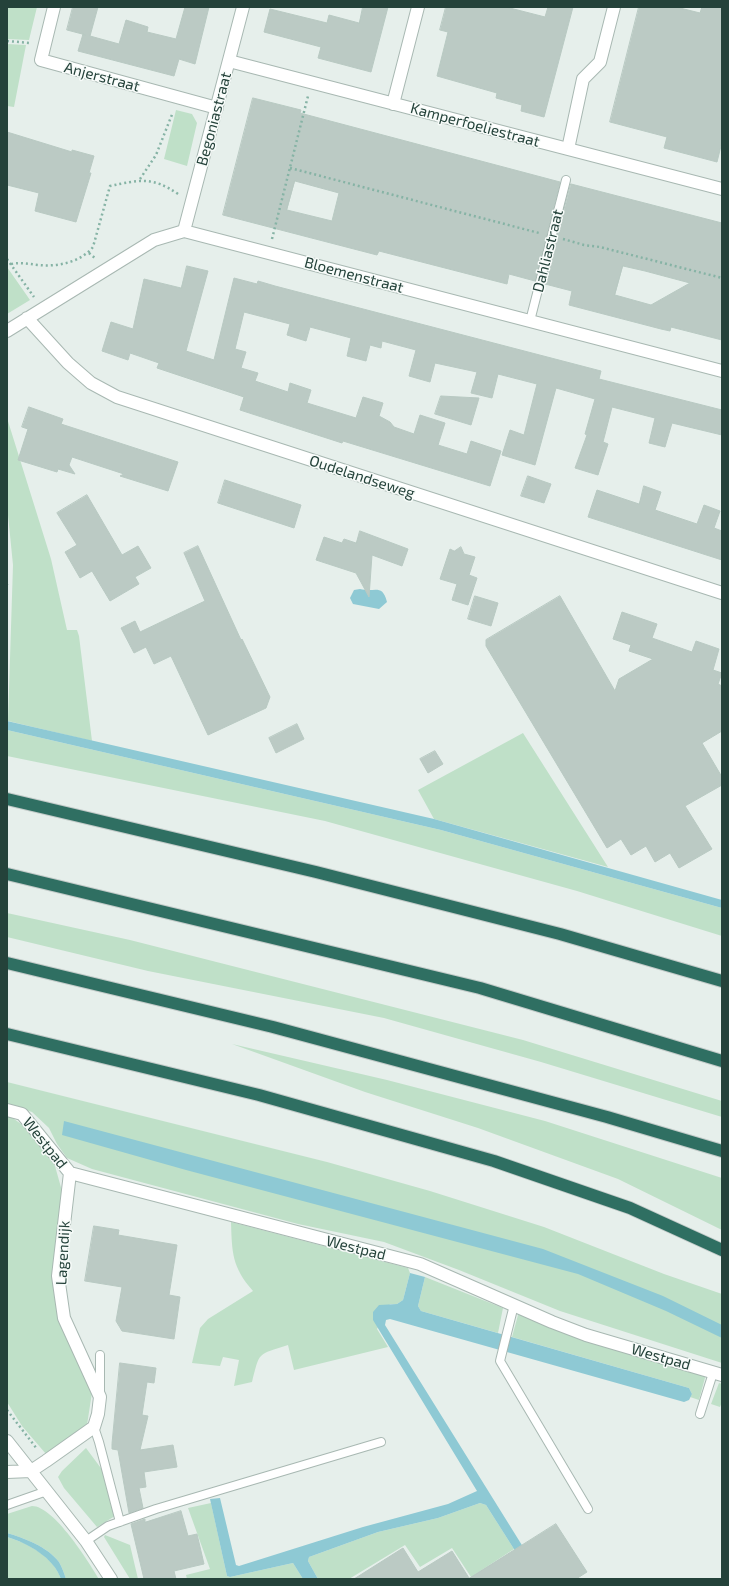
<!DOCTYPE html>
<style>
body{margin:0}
#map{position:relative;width:729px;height:1586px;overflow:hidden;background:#e6efeb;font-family:"Exo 2",sans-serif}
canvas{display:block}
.frame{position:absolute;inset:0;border:8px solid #24423a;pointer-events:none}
</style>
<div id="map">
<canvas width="729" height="1586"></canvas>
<div class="frame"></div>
</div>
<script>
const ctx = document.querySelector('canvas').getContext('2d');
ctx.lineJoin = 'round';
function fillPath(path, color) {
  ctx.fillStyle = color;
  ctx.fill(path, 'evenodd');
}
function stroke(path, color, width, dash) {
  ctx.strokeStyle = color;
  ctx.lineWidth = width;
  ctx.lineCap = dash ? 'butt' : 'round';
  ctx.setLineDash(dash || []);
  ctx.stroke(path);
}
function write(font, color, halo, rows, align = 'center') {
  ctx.font = font + ' "Exo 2",sans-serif';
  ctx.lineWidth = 3;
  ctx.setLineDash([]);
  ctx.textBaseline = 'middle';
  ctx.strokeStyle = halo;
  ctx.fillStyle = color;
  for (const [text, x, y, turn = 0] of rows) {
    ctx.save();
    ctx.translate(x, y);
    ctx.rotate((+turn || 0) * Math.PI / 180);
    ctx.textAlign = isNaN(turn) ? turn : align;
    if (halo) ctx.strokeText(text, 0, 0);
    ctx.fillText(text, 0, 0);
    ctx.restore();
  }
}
fillPath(new Path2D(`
 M 7,7 L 37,7 L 29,40 L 7,39 Z
 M 7,44 L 26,45 L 14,107 L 7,106 Z
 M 176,110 L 192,114 L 197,123 L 187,166 L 164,159 Z
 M 7,267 L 30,300 L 7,314 Z
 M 7,418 L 51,559 L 67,630 L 77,630 L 79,636 L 92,741 L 8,721 L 13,565 L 7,505 Z
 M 7,730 L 441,830 L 722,908 L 722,936 L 577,891 L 325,821 L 7,756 Z
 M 523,733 L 608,867 L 434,819 L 418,790 Z
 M 7,913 L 130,940 L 523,1040 L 722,1101 L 722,1117 L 541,1062 L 384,1018 L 148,971 L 7,937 Z
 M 232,1044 L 387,1080 L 545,1121 L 722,1178 L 722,1230 L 618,1179 L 478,1128 L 365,1092 Z
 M 7,1082 L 327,1162 L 430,1191 L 544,1227 L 664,1274 L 722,1294 L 722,1363 L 560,1311 L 459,1270 L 384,1242 L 298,1224 L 92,1169 L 67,1158 L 57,1144 L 49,1128 L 32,1112 L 7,1104 Z
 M 7,1114 L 31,1131 L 45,1149 L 55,1166 L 62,1191 L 55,1281 L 93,1386 L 87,1425 L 46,1454 L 22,1426 L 7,1402 Z
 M 231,1222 L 408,1268 L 410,1273 L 403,1300 L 397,1304 L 390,1304 L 377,1329 L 388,1347 L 294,1370 L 288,1345 C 257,1355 260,1351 252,1382 L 234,1386 L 239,1360 L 223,1357 L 220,1366 L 192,1363 L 200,1328 L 208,1319 L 253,1291 C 232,1267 232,1253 231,1222 Z
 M 425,1277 L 503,1308 L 498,1333 L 421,1311 L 418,1306 Z
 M 518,1315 L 522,1315 L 706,1374 L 699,1400 L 690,1397 L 692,1394 L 689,1388 L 512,1337 Z
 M 719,1383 L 722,1384 L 722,1402 L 720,1407 L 711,1404 Z
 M 86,1448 L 106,1475 L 115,1516 L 97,1527 L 64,1488 L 58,1477 L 62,1471 Z
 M 211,1503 L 227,1576 L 230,1577 L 293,1563 L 303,1579 L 187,1579 L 186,1575 L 210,1569 L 188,1508 Z
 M 480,1503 L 486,1505 L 514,1549 L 471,1577 L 452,1548 L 420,1567 L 405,1545 L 349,1579 L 318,1579 L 308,1561 L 309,1557 L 378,1532 L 438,1518 Z
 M 32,1506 C 54,1506 88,1561 99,1579 L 66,1579 C 64,1573 62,1567 59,1562 C 48,1547 24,1538 7,1533 L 7,1514 Z
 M 105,1535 L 130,1545 L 138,1579 L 130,1579 L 104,1537 Z
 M 7,1537 C 28,1543 54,1557 61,1579 L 7,1579 Z`), '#bfe0c8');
fillPath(new Path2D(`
 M 360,589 C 375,593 382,583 387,602 L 379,609 L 353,604 L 350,598 L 354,590 Z
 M 7,721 L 434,819 L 722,900 L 722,908 L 441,830 L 7,730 Z
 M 64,1121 L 543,1249 L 663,1296 L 722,1325 L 722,1338 L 666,1311 L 578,1274 L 186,1170 L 62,1135 Z
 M 410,1273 L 425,1277 L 418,1306 L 421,1311 L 689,1388 L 692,1394 L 689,1400 L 684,1402 L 390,1319 L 386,1320 L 385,1325 L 543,1579 L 533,1579 L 486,1505 L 480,1503 L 438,1518 L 378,1532 L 309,1557 L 308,1561 L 318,1579 L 303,1579 L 293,1563 L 230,1577 L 227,1576 L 210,1499 L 220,1498 L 236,1565 L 239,1566 L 363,1527 L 448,1504 L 477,1491 L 373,1320 L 373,1312 L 379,1305 L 397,1304 L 403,1300 Z
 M 7,1533 C 24,1538 48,1547 59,1562 C 62,1567 64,1573 66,1579 L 61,1579 C 54,1558 28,1543 7,1537 Z`), '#8ec9d4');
const building = new Path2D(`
 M 73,7 L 98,7 L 90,36 L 119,44 L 126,20 L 148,27 L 147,32 L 176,39 L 185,7 L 209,7 L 195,64 L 179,59 L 174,76 L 78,51 L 83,34 L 86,35 L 67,30 Z
 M 363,7 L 388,7 L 371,72 L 318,58 L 321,47 L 264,32 L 270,9 L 327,23 L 329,15 L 359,23 Z
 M 446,7 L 506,7 L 545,17 L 548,7 L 573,7 L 544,117 L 521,111 L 522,105 L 496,98 L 497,93 L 437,76 L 448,32 L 440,30 Z
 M 639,7 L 676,7 L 700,13 L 702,7 L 722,7 L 722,142 L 717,162 L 664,148 L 667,137 L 610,122 Z
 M 253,98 L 301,110 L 300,113 L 560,182 L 535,281 L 509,274 L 507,284 L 379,251 L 377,255 L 223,215 ZM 295,181 L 339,193 L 332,221 L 287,210 Z
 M 7,132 L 72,152 L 72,150 L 94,156 L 89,173 L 91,173 L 76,222 L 35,211 L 39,193 L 7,185 Z
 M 571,184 L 722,223 L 722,340 L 671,327 L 670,331 L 661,329 L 569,305 L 572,291 L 545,284 ZM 623,266 L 645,271 L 690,283 L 651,305 L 615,295 Z
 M 187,266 L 208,271 L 186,351 L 214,360 L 234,278 L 257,284 L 258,281 L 275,286 L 601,371 L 599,379 L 722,410 L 722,435 L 672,423 L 665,447 L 649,443 L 655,418 L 612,407 L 603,442 L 608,444 L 598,475 L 575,468 L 587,435 L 585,434 L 595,399 L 556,388 L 535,465 L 502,455 L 510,430 L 524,435 L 537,384 L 498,374 L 492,398 L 471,393 L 477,372 L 435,363 L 430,382 L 409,376 L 416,350 L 382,341 L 381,348 L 370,345 L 366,361 L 347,356 L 351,338 L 310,327 L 306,341 L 287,335 L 290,324 L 244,312 L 235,349 L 246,352 L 241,368 L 258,373 L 255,381 L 288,392 L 290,383 L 311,390 L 307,403 L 356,418 L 363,397 L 383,403 L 379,416 L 390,422 L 394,427 L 414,434 L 420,415 L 445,423 L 438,445 L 467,454 L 471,441 L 501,451 L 490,486 L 343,441 L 342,443 L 240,410 L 244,397 L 157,368 L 159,363 L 130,353 L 128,360 L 102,351 L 111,322 L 133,329 L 144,279 L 181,288 Z
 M 441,396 L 479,398 L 471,425 L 435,414 Z
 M 29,407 L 63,419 L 61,424 L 178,462 L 168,491 L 120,476 L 124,474 L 72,457 L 69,465 L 75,474 L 58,469 L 57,472 L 18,460 L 28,429 L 22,427 Z
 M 528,476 L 551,484 L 544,503 L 521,496 Z
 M 225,480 L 301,505 L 294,528 L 218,503 Z
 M 644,486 L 661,492 L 655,510 L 697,524 L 704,505 L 720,511 L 714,528 L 722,531 L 722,560 L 588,517 L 597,490 L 639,504 Z
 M 87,495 L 122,555 L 138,546 L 151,568 L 135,577 L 139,584 L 110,601 L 92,571 L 80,578 L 65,552 L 77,545 L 57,513 Z
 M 360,531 L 408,549 L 402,566 L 372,555 L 369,597 L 356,573 L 316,560 L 324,537 L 342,543 L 344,539 L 356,543 Z
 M 198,546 L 241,640 L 242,639 L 270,697 L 266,708 L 208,735 L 171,656 L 154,664 L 146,647 L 134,653 L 121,628 L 135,621 L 140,632 L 205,601 L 184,553 Z
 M 461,547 L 464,554 L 475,557 L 469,575 L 477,578 L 468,605 L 452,600 L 457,584 L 440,579 L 450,549 L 454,551 Z
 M 475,596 L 498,603 L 491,626 L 468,619 Z
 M 560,596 L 615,691 L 619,679 L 653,659 L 629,651 L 631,645 L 613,639 L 622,612 L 657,624 L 652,638 L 692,652 L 696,641 L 719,649 L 713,670 L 722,673 L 718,684 L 722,686 L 722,731 L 702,743 L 722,777 L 722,785 L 685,806 L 712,849 L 679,868 L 670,853 L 655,862 L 646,846 L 631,855 L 621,839 L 607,848 L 486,646 L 486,640 Z
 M 297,724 L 304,739 L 276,753 L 269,738 Z
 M 435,751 L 443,764 L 428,773 L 420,759 Z
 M 94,1226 L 119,1230 L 118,1235 L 177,1245 L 169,1295 L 180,1297 L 174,1339 L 122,1331 L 116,1321 L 122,1287 L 85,1281 Z
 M 120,1363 L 156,1368 L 154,1383 L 147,1382 L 142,1415 L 148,1416 L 140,1450 L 173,1445 L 177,1467 L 144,1472 L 146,1487 L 139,1488 L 143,1508 L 129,1513 L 118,1450 L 112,1449 L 112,1444 Z
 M 181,1511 L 188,1536 L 197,1534 L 204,1564 L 174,1571 L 176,1579 L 144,1579 L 131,1524 L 145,1519 L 145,1522 Z
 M 556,1524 L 587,1572 L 576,1579 L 354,1579 L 403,1548 L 418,1572 L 452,1551 L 469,1578 Z`);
fillPath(building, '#bbcac4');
stroke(building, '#b8c9c2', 1);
const service = new Path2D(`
 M 530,321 L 566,180
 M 514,1305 L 500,1361 L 588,1509
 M 100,1392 L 100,1355
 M 700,1414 L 713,1373
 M 94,1427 L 99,1442 L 120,1522
 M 7,1505 L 47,1491
 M 86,1541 L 108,1526 L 156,1509 L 381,1442`);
const minor = new Path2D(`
 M 54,7 L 41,60 L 217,108
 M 229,61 L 722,189
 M 393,104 L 418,7
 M 568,149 L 583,79 L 600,62 L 614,7
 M 184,231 L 243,7
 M 27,318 L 68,363 L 91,383 L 117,397 L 722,593
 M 7,331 L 154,240 L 184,231 L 722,371
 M 7,1110 L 22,1114 L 70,1173 L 420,1264 L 552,1322 L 586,1335 L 722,1375
 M 7,1441 L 86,1541 L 111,1579
 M 7,1472 L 31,1471 L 46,1461 L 94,1427 L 98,1414 L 100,1397 L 64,1318 L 58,1276 L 70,1173`);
const motorway = new Path2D(`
 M 7,799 L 316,872 L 560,934 L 722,981
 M 7,874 L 480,988 L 722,1061
 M 7,963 L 273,1027 L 607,1117 L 722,1151
 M 7,1034 L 259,1095 L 494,1161 L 630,1208 L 722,1250`);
stroke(service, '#a8b8b2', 10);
stroke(minor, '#a8b8b2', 14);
stroke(motorway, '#c2cac8', 14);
stroke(new Path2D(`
 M 7,41 L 30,43
 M 290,168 L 539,233
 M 140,179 L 156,155 L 173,112
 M 272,239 L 308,96
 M 563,239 L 584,245 L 600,247 L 722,278
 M 89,253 L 96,259
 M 7,259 L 34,297
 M 11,264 C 21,262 28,264 39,265 C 58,267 81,262 93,247 L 110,186 C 139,180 152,176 178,194
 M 7,584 L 7,585
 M 7,1410 L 37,1449`), '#86b3a5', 2.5, [2, 3]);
stroke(service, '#fff', 8);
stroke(minor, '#fff', 12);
stroke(motorway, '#2f6f62', 12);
write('15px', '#24423a', '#f7fbf9', [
 ["Anjerstraat",102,77,15],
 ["Begoniastraat",214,119,-75],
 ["Kamperfoeliestraat",475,125,15],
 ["Dahliastraat",548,251,-76],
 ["Bloemenstraat",354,275,15],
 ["Oudelandseweg",362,477,18],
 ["Westpad",45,1143,51],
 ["Westpad",356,1248,14],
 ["Lagendijk",63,1253,-87],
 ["Westpad",661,1357,16]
]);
</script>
